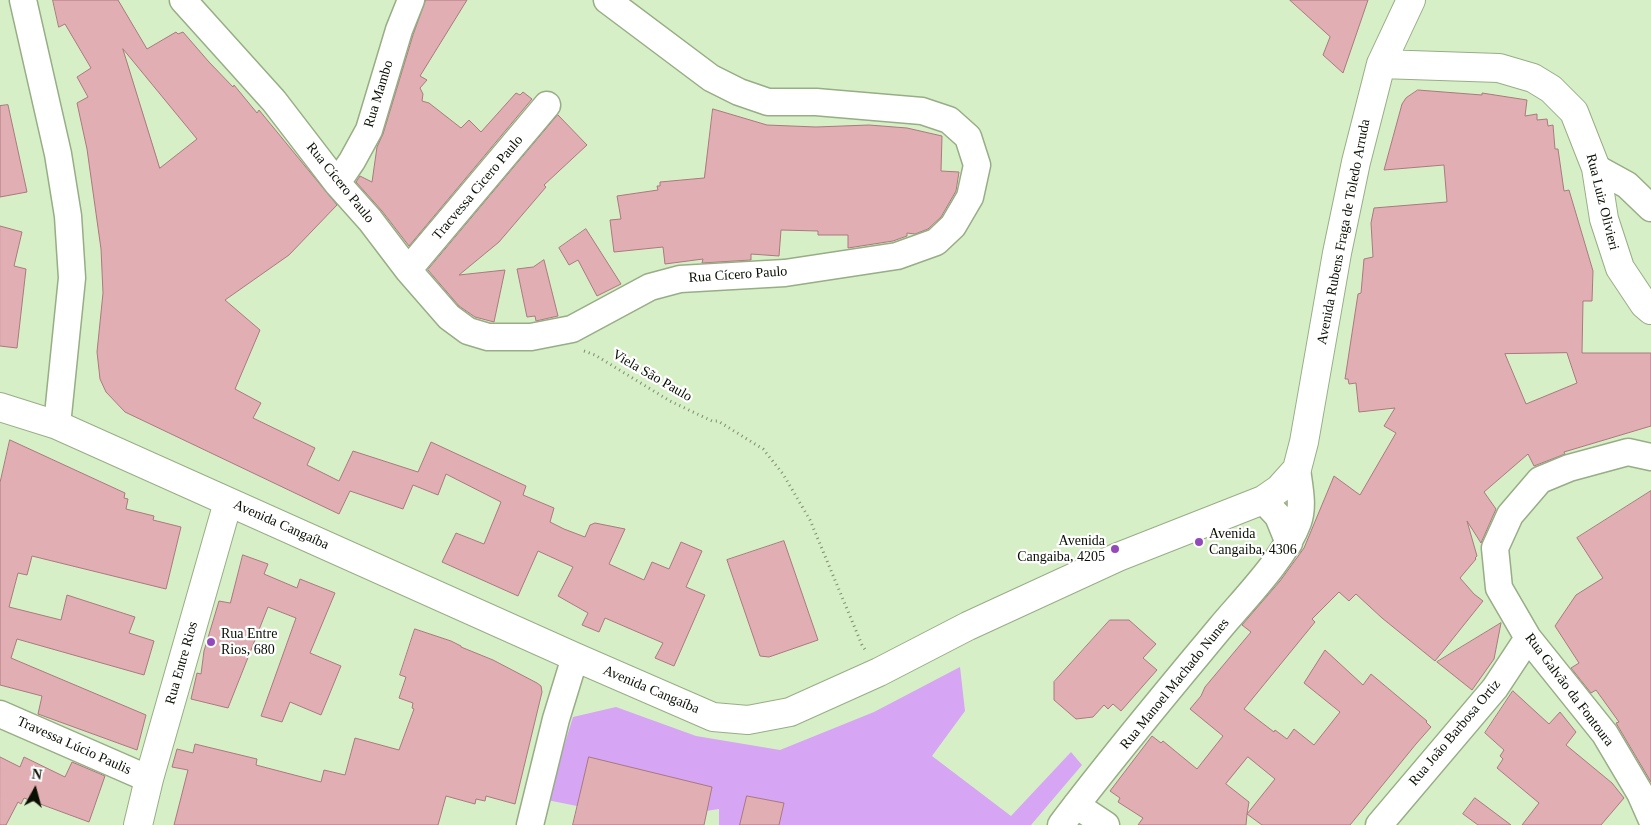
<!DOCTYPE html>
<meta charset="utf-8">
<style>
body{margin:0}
#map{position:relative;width:1651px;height:825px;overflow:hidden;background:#d7efc6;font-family:"Times New Roman",serif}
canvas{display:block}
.north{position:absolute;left:10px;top:765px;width:50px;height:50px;-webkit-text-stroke:4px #fff;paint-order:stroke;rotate:7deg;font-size:14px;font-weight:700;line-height:20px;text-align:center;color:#080f03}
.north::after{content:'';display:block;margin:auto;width:18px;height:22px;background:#080f03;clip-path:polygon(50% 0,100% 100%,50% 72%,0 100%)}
</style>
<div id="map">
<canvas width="1651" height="825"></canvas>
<div class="north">N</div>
</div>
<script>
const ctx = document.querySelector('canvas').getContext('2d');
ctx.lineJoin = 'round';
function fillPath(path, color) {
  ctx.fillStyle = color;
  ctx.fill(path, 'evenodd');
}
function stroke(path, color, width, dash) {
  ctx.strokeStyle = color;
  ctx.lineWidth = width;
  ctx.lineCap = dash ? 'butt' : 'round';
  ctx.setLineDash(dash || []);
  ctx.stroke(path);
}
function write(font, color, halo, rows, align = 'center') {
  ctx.font = font + ' "Times New Roman",serif';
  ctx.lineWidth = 4.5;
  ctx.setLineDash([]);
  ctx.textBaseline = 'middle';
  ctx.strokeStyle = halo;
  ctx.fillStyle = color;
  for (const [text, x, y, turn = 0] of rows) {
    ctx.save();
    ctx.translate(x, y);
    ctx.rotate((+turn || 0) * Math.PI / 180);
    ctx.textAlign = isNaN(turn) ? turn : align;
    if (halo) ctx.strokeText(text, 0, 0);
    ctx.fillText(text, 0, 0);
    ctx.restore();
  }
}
fillPath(new Path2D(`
 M 960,667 L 965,711 L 932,756 L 1011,816 L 1071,752 L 1082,765 L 1031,825 L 719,825 L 719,809 L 647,820 L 547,800 L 573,717 L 616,707 L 696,736 L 780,750 L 874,712 Z`), '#d6a5f4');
const building = new Path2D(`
 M 53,0 L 118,0 L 147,49 L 176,32 L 178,34 L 183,32 L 209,62 L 233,87 L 234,85 L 257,113 L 259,110 L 337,205 L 289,255 L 225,300 L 260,330 L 235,389 L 261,403 L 253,418 L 315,448 L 307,465 L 339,481 L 353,451 L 418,472 L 431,442 L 526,486 L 523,495 L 554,508 L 550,522 L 564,529 L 585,537 L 590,525 L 595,523 L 625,529 L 609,564 L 644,580 L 652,562 L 669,569 L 681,542 L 702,551 L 686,587 L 705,595 L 674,666 L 655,658 L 663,643 L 605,618 L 599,632 L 582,625 L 588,613 L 558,596 L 573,567 L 538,551 L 518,596 L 442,562 L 456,533 L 484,544 L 501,502 L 446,474 L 438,495 L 413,485 L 403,509 L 350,491 L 339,514 L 125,412 L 106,392 L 100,379 L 97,352 L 103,293 L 101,249 L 87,149 L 77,103 L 88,97 L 77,77 L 91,68 L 65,24 L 59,27 ZM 123,49 L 197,139 L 160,168 Z
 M 426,0 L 467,0 L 420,76 L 427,80 L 420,88 L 423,94 L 422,101 L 429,103 L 461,128 L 469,120 L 481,132 L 516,93 L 520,95 L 523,92 L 532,99 L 409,246 L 382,211 L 356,182 L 360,176 L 372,182 L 377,147 L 383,134 L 413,35 Z
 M 1290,0 L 1368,0 L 1343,73 L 1323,55 L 1330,37 Z
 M 1418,90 L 1482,95 L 1482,93 L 1527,100 L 1525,116 L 1537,114 L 1537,120 L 1547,119 L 1548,126 L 1553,125 L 1555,149 L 1558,149 L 1564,191 L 1569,190 L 1593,271 L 1592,301 L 1583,301 L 1582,353 L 1651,353 L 1651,426 L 1564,452 L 1565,454 L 1534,466 L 1528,454 L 1484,492 L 1496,509 L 1481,543 L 1467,521 L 1477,556 L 1475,558 L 1476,559 L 1460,578 L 1474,594 L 1483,601 L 1435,661 L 1382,618 L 1356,594 L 1349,601 L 1339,592 L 1312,619 L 1315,622 L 1244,709 L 1274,732 L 1275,730 L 1287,739 L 1294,729 L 1314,745 L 1340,712 L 1304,683 L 1325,650 L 1363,685 L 1371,674 L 1427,721 L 1426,722 L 1431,727 L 1416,744 L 1350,825 L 1262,825 L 1247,814 L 1246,825 L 1138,825 L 1143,818 L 1118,802 L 1120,798 L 1110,791 L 1152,736 L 1161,743 L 1163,741 L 1197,769 L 1223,736 L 1190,709 L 1201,696 L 1205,687 L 1251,632 L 1242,625 L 1280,581 L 1304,548 L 1334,476 L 1360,495 L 1396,433 L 1384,426 L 1395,408 L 1359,412 L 1356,383 L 1349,384 L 1348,379 L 1345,379 L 1358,294 L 1361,293 L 1364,259 L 1373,257 L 1371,223 L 1374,208 L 1447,202 L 1444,165 L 1384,170 L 1402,104 L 1406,98 ZM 1567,353 L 1577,383 L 1526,404 L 1505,354 ZM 1248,757 L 1275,779 L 1247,814 L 1249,802 L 1226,784 Z
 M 8,105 L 27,192 L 0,197 L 0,106 Z
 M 713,109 L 767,125 L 816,127 L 869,125 L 907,128 L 942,136 L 941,171 L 959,172 L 956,191 L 941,217 L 928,229 L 915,234 L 907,233 L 907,236 L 893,241 L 848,248 L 848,235 L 818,235 L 818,231 L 781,230 L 779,256 L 751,254 L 751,260 L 702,263 L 703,259 L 665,264 L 663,247 L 614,252 L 610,220 L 621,219 L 617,196 L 658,190 L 657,186 L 660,186 L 660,182 L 704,178 Z
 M 558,115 L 587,145 L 544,185 L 546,187 L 499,242 L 459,275 L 505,270 L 494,322 L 475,317 L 459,306 L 428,270 Z
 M 0,226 L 22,232 L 14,266 L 26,269 L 17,348 L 0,346 Z
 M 586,229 L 621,284 L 597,296 L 578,260 L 569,265 L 559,248 Z
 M 544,260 L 558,316 L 536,321 L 535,316 L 527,317 L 517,269 L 533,267 Z
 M 10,440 L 125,493 L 124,498 L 128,499 L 126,509 L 154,516 L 153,520 L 181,527 L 166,589 L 32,556 L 27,575 L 18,573 L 9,607 L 61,620 L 67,595 L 135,617 L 129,633 L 154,641 L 144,675 L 17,639 L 11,658 L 146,715 L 137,750 L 38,714 L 42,696 L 0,685 L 0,483 Z
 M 1651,491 L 1651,782 L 1616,723 L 1619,722 L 1596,690 L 1591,693 L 1571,668 L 1579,663 L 1555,626 L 1576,595 L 1603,578 L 1577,538 Z
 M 784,541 L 818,640 L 769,657 L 760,656 L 727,560 Z
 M 243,555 L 268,564 L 264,574 L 297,588 L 300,579 L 335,593 L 310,653 L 341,666 L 321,715 L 290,702 L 282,722 L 261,716 L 296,618 L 268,607 L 228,708 L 191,699 L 197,673 L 201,674 L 204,651 L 219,601 L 230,603 Z
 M 1110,620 L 1129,620 L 1156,644 L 1143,658 L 1157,670 L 1121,711 L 1113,704 L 1108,709 L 1104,705 L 1093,717 L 1076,719 L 1054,700 L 1054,682 Z
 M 1501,623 L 1494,659 L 1472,690 L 1437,662 Z
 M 415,629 L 451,641 L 461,646 L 461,647 L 493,660 L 537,683 L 541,686 L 542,692 L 515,804 L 486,796 L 485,801 L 476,799 L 475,804 L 446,796 L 438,825 L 174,825 L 188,770 L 172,767 L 177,749 L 193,753 L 195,744 L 257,759 L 256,765 L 321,782 L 324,770 L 345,775 L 355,738 L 399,750 L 414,709 L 412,708 L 413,703 L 399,698 L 406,677 L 400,675 Z
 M 1513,691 L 1549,724 L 1560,712 L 1576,732 L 1566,745 L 1612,783 L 1624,798 L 1601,825 L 1522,825 L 1539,803 L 1497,768 L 1503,759 L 1500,756 L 1504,750 L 1485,733 Z
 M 0,757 L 20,767 L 24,757 L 65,777 L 72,762 L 105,776 L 89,822 L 24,798 L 21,804 L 18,802 L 6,825 L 0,825 Z
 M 589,757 L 712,787 L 704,825 L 573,825 Z
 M 747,796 L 784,803 L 779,825 L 740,825 Z
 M 1475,798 L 1511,825 L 1478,825 L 1463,814 Z`);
fillPath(building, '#e1aeb3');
stroke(building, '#a9797e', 1);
const street = new Path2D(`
 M 23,0 L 58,154 L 68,216 L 72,278 L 57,425
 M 183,0 L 274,101 L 337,183 L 370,220 L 408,270 L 449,317 L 468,331 L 488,337 L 531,337 L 572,329 L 650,287 L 680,279 L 785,273 L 897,256 L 936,242 L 953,226 L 970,197 L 977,165 L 968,137 L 949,120 L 922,111 L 816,102 L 768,102 L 739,92 L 711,78 L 607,0
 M 1596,168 L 1627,185 L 1651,208
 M 337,183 L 352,161 L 369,130 L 399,30 L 411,0
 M 408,270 L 547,105
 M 1651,457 L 1628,452 L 1569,468 L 1540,480 L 1510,515 L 1495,548 L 1499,588 L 1528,638 L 1605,734 L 1640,793 L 1651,818
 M 1263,500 L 1278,516 L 1289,543
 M 0,714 L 149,779
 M 1076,805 L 1106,825
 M 530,825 L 556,719 L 575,657
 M 1061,825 C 1112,757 1166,693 1220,628 C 1245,598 1285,558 1298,522 C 1304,506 1299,486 1297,469
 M 1379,825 L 1495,688 L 1528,638`);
const secondary = new Path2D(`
 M 1381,64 L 1499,68 L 1533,78 L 1551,89 L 1574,112 L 1596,168 L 1604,219 L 1620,268 L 1644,304 L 1651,310
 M 0,407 L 57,425 L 575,657 L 713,717 L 748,720 L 790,712 L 879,672 L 968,626 L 1118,557 L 1263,500 L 1279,489 L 1297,469 L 1304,442 L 1337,253 L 1356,162 L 1381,64 L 1411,0
 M 138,825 L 149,779 L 228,502`);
stroke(street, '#97ad86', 29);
stroke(secondary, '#97ad86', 30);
stroke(new Path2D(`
 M 584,351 L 595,355 L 670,401 L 712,421 L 718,421 L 763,449 L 783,474 L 810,520 L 862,645 L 866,651`), '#7c8c70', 3, [1, 4]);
stroke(street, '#fff', 26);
stroke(secondary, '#fff', 28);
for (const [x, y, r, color] of [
 [1199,542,5,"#9449bb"],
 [1115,549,5,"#9449bb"],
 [211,642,5,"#9449bb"]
]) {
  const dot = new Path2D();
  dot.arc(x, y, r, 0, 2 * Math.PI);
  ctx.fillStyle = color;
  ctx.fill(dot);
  stroke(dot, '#fff', 2);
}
write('14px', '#080f03', '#fff', [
 ["Rua Mambo",379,94,-73],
 ["Rua Cícero Paulo",340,183,51],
 ["Tracvessa Cicero Paulo",478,188,-50],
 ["Rua Luiz Olivieri",1602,202,76],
 ["Avenida Rubens Fraga de Toledo Arruda",1344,232,-79],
 ["Rua Cícero Paulo",738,275,-4],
 ["Viela São Paulo",652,376,30],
 ["Avenida Cangaíba",281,525,24],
 ["Rua Entre Rios",182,663,-74],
 ["Rua Manoel Machado Nunes",1175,684,-51],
 ["Avenida Cangaíba",651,690,23],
 ["Rua Galvão da Fontoura",1569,690,53],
 ["Rua João Barbosa Ortiz",1455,733,-50],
 ["Travessa Lúcio Paulis",74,746,24]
]);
write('14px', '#080f03', '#fff', [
 ["Avenida",1209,534],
 ["Cangaiba, 4306",1209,550],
 ["Avenida",1105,541,"right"],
 ["Cangaiba, 4205",1105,557,"right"],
 ["Rua Entre",221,634],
 ["Rios, 680",221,650]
], 'left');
</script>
